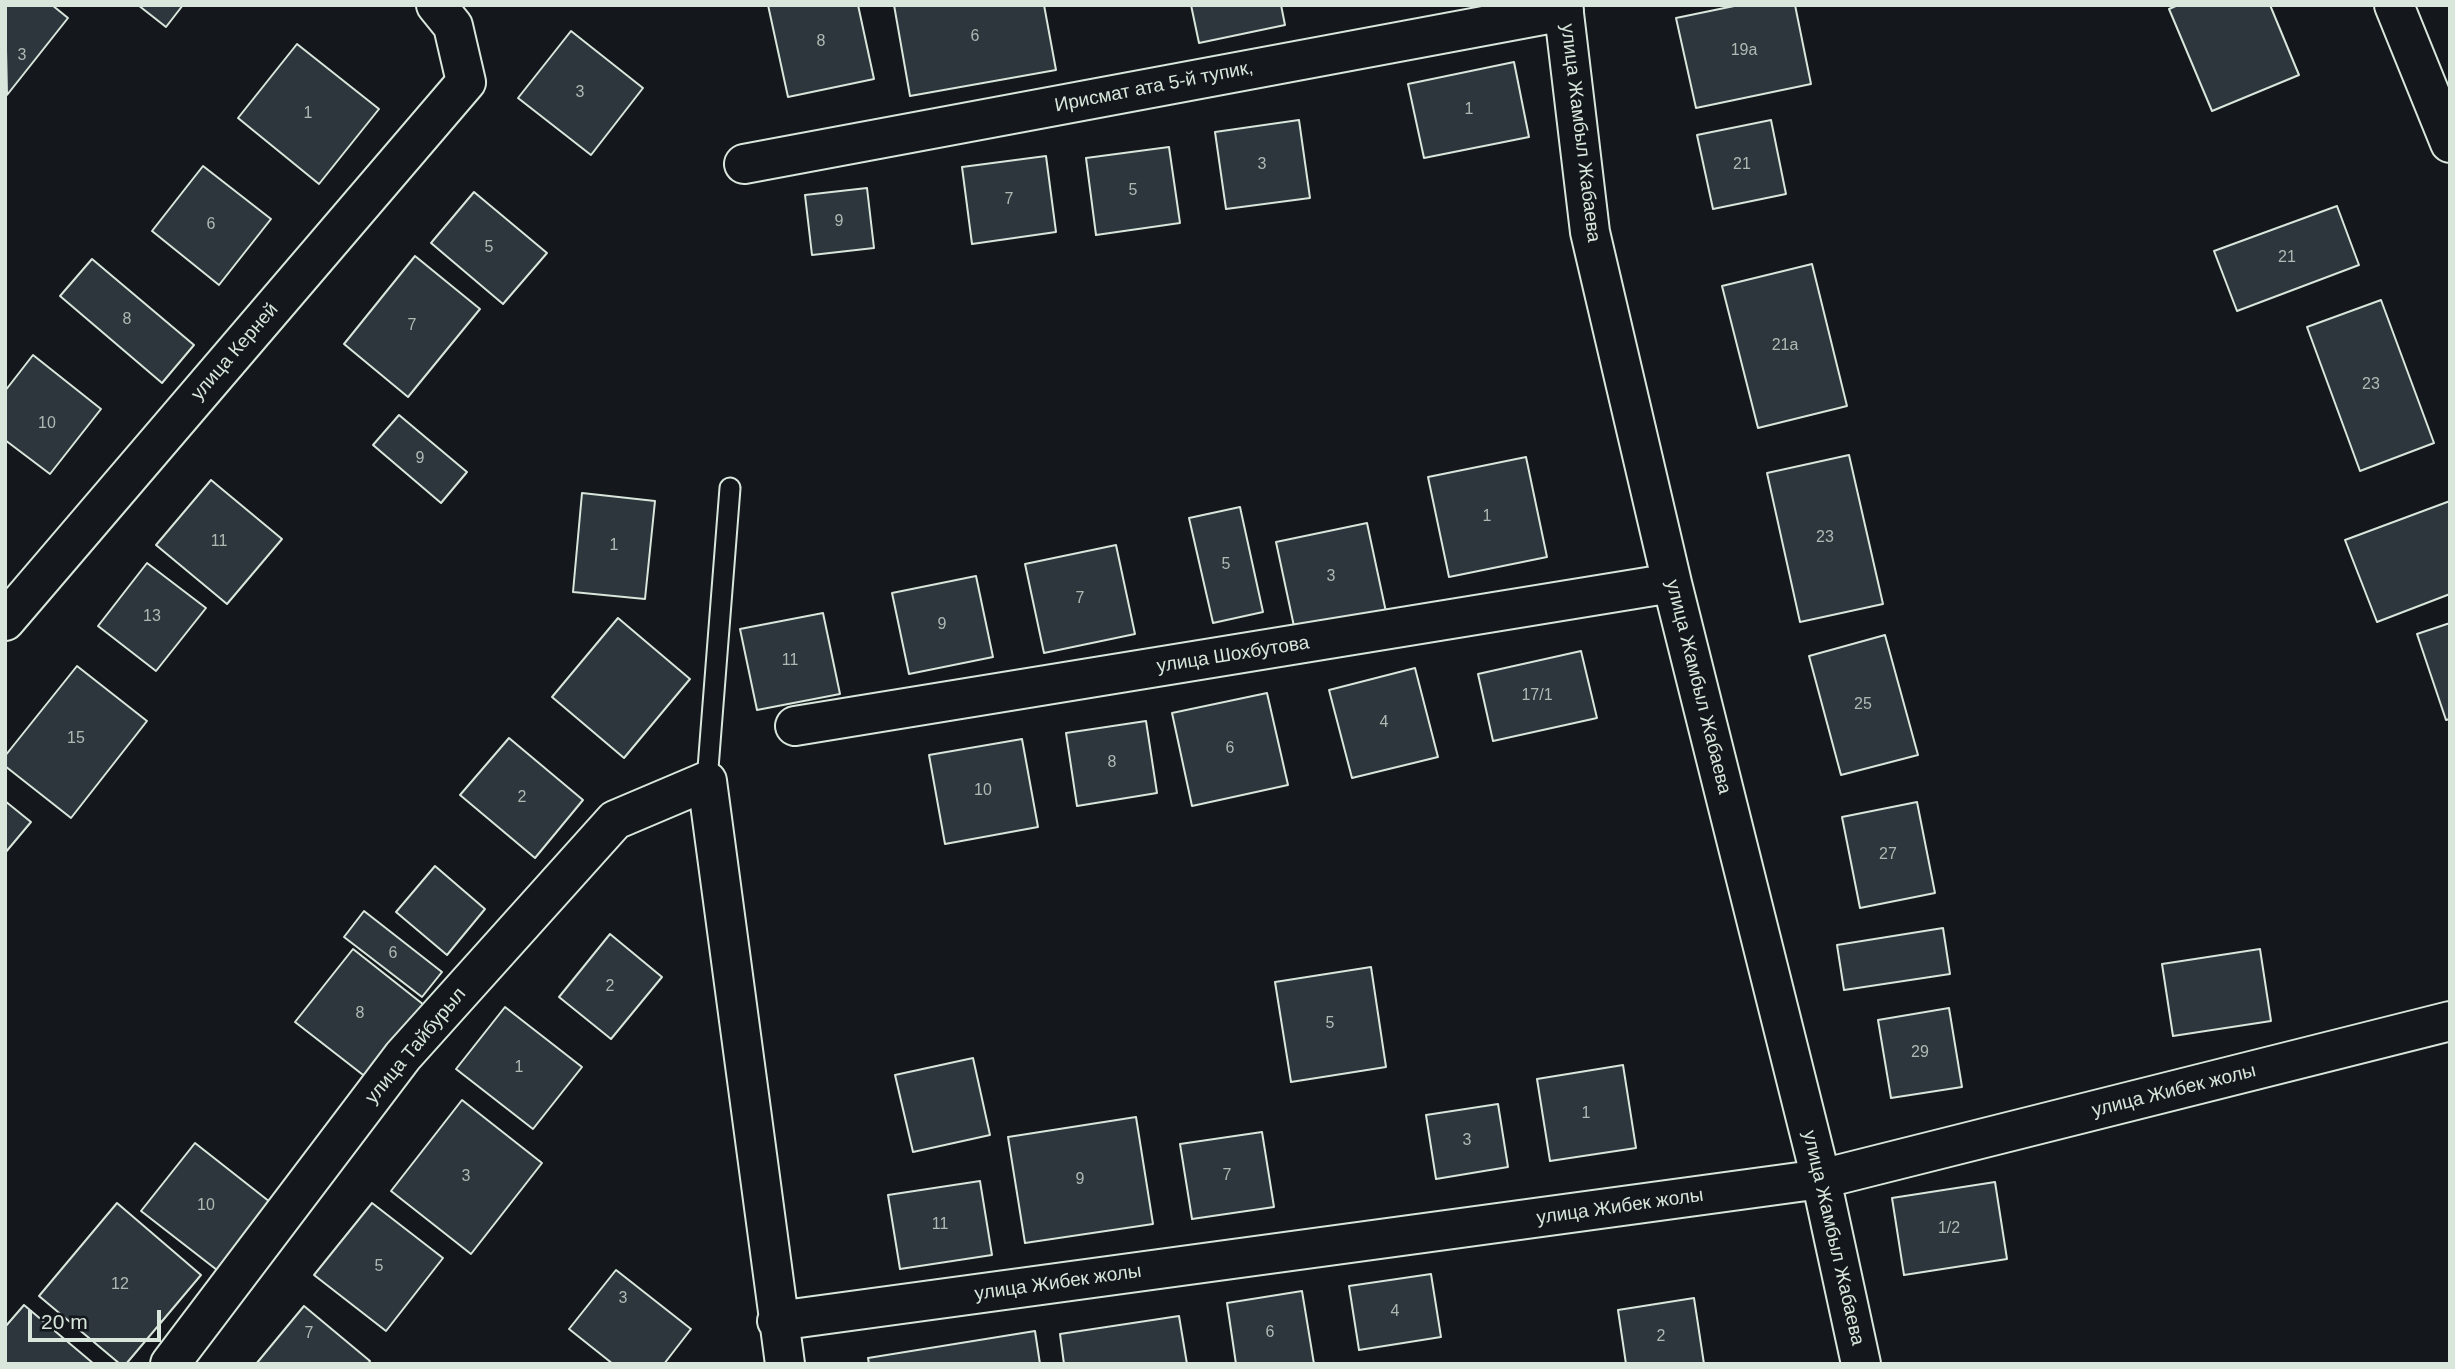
<!DOCTYPE html>
<meta charset="utf-8">
<style>
body{margin:0}
#map{position:relative;width:2455px;height:1369px;overflow:hidden;background:#14181c;font-family:Helvetica,sans-serif}
canvas{display:block}
.frame{position:absolute;inset:0;border:7px solid #d8e6dc;pointer-events:none}
.scale{position:absolute;left:28px;top:1310px;width:133px;height:32px;box-sizing:border-box;border:4px solid #d8e6dc;border-top:0;padding-left:9px;font-size:21px;line-height:24px;white-space:nowrap;color:#d8e6dc;-webkit-text-stroke:5px #14181c;paint-order:stroke}
</style>
<div id="map">
<canvas width="2455" height="1369"></canvas>
<div class="frame"></div>
<div class="scale">20 m</div>
</div>
<script>
const ctx = document.querySelector('canvas').getContext('2d');
ctx.lineJoin = 'round';
function fillPath(path, color) {
  ctx.fillStyle = color;
  ctx.fill(path, 'evenodd');
}
function stroke(path, color, width, dash) {
  ctx.strokeStyle = color;
  ctx.lineWidth = width;
  ctx.lineCap = dash ? 'butt' : 'round';
  ctx.setLineDash(dash || []);
  ctx.stroke(path);
}
function write(font, color, halo, rows, align = 'center') {
  ctx.font = font + ' Helvetica,sans-serif';
  ctx.lineWidth = 5;
  ctx.setLineDash([]);
  ctx.textBaseline = 'middle';
  ctx.strokeStyle = halo;
  ctx.fillStyle = color;
  for (const [text, x, y, turn = 0] of rows) {
    ctx.save();
    ctx.translate(x, y);
    ctx.rotate((+turn || 0) * Math.PI / 180);
    ctx.textAlign = isNaN(turn) ? turn : align;
    if (halo) ctx.strokeText(text, 0, 0);
    ctx.fillText(text, 0, 0);
    ctx.restore();
  }
}
const building = new Path2D(`
 M 5,5 L 52,5 L 68,18 L 7,95 Z
 M 138,5 L 183,5 L 166,27 Z
 M 768,5 L 858,5 L 874,79 L 788,97 Z
 M 894,5 L 1044,5 L 1056,70 L 910,96 Z
 M 1191,5 L 1281,5 L 1285,25 L 1199,43 Z
 M 1739,5 L 1795,5 L 1811,84 L 1696,108 L 1676,18 Z
 M 2178,5 L 2270,5 L 2299,75 L 2212,111 L 2169,9 Z
 M 571,31 L 643,88 L 591,155 L 518,98 Z
 M 297,44 L 379,109 L 319,184 L 238,118 Z
 M 1514,62 L 1529,137 L 1424,158 L 1408,84 Z
 M 1299,120 L 1310,198 L 1226,209 L 1215,132 Z
 M 1771,120 L 1786,194 L 1713,209 L 1697,135 Z
 M 1169,147 L 1180,223 L 1096,235 L 1086,158 Z
 M 1046,156 L 1056,232 L 972,244 L 962,167 Z
 M 203,166 L 271,219 L 219,285 L 152,231 Z
 M 867,188 L 874,248 L 812,255 L 805,195 Z
 M 474,192 L 547,253 L 503,304 L 431,243 Z
 M 2337,206 L 2359,265 L 2237,311 L 2214,251 Z
 M 415,256 L 480,309 L 408,397 L 344,344 Z
 M 92,259 L 194,345 L 162,383 L 60,296 Z
 M 1812,264 L 1847,406 L 1758,428 L 1722,286 Z
 M 2381,300 L 2434,443 L 2360,471 L 2307,327 Z
 M 33,355 L 101,409 L 50,474 L 5,440 L 5,391 Z
 M 399,415 L 467,472 L 441,503 L 373,445 Z
 M 1849,455 L 1883,604 L 1800,622 L 1767,473 Z
 M 1526,457 L 1547,557 L 1449,577 L 1428,477 Z
 M 211,480 L 282,539 L 227,604 L 156,545 Z
 M 582,493 L 655,501 L 645,599 L 573,592 Z
 M 2450,501 L 2450,594 L 2377,622 L 2345,540 Z
 M 1240,507 L 1263,612 L 1213,623 L 1189,518 Z
 M 1367,523 L 1386,612 L 1295,631 L 1276,542 Z
 M 1116,545 L 1135,634 L 1044,653 L 1025,564 Z
 M 147,563 L 206,608 L 156,671 L 98,626 Z
 M 976,576 L 993,657 L 909,674 L 892,593 Z
 M 823,613 L 840,694 L 757,710 L 740,629 Z
 M 618,618 L 690,679 L 624,758 L 552,697 Z
 M 2450,623 L 2450,719 L 2446,720 L 2417,634 Z
 M 1885,635 L 1918,755 L 1841,775 L 1809,656 Z
 M 1581,651 L 1597,718 L 1493,741 L 1478,674 Z
 M 77,666 L 147,721 L 71,818 L 5,766 L 5,756 Z
 M 1415,668 L 1438,757 L 1352,778 L 1329,690 Z
 M 1267,693 L 1288,785 L 1192,806 L 1172,713 Z
 M 1146,721 L 1157,793 L 1077,806 L 1066,733 Z
 M 509,738 L 583,800 L 535,858 L 460,795 Z
 M 1022,739 L 1038,827 L 945,844 L 929,755 Z
 M 5,801 L 31,822 L 5,853 Z
 M 1917,802 L 1935,893 L 1860,908 L 1842,817 Z
 M 435,866 L 485,909 L 447,955 L 396,912 Z
 M 364,911 L 442,972 L 422,997 L 344,937 Z
 M 1943,928 L 1950,974 L 1844,990 L 1837,945 Z
 M 610,934 L 662,977 L 611,1039 L 559,997 Z
 M 353,949 L 424,1005 L 367,1078 L 295,1022 Z
 M 2260,949 L 2271,1021 L 2173,1036 L 2162,964 Z
 M 1371,967 L 1386,1067 L 1291,1082 L 1275,982 Z
 M 505,1007 L 582,1067 L 533,1129 L 456,1069 Z
 M 1949,1008 L 1962,1087 L 1891,1098 L 1878,1020 Z
 M 973,1058 L 990,1135 L 913,1152 L 895,1075 Z
 M 1623,1065 L 1636,1148 L 1550,1161 L 1537,1079 Z
 M 462,1100 L 542,1163 L 471,1254 L 391,1191 Z
 M 1498,1104 L 1508,1167 L 1436,1179 L 1426,1115 Z
 M 1136,1117 L 1153,1224 L 1025,1243 L 1008,1137 Z
 M 1262,1132 L 1274,1207 L 1192,1219 L 1180,1144 Z
 M 195,1143 L 270,1202 L 217,1270 L 141,1211 Z
 M 980,1181 L 992,1255 L 900,1269 L 888,1195 Z
 M 1995,1182 L 2007,1259 L 1904,1275 L 1892,1198 Z
 M 117,1203 L 201,1275 L 126,1364 L 120,1364 L 39,1296 Z
 M 372,1203 L 443,1258 L 386,1331 L 314,1275 Z
 M 616,1270 L 691,1329 L 664,1364 L 613,1364 L 569,1329 Z
 M 1431,1274 L 1441,1337 L 1359,1350 L 1349,1286 Z
 M 1302,1291 L 1314,1364 L 1236,1364 L 1227,1303 Z
 M 1694,1298 L 1704,1364 L 1626,1364 L 1618,1310 Z
 M 24,1305 L 94,1364 L 5,1364 L 5,1327 Z
 M 304,1306 L 370,1361 L 368,1364 L 256,1364 Z
 M 1179,1316 L 1187,1364 L 1064,1364 L 1060,1334 Z
 M 1035,1331 L 1040,1364 L 869,1364 L 868,1358 Z`);
fillPath(building, '#2c363c');
stroke(building, '#d8e6dc', 2);
const service = new Path2D(`
 M 707,781 L 730,488`);
const minor = new Path2D(`
 M 1563,5 L 1590,232 L 1672,583 L 1821,1179 L 1861,1364
 M 744,164 L 1564,11
 M 5,621 L 466,82 L 453,26 L 436,5
 M 795,726 L 1672,583
 M 777,1321 L 1821,1179 L 2450,1021
 M 170,1364 L 403,1056 L 615,820 L 707,781 L 785,1364`);
const trunk = new Path2D(`
 M 2394,5 L 2450,143`);
stroke(service, '#d8e6dc', 23);
stroke(minor, '#d8e6dc', 42);
stroke(trunk, '#d8e6dc', 42);
stroke(service, '#14181c', 19);
stroke(minor, '#14181c', 38);
stroke(trunk, '#14181c', 38);
write('16px', '#adbab4', null, [
 ["6",975,37],
 ["8",821,42],
 ["19а",1744,51],
 ["3",22,56],
 ["3",580,93],
 ["1",1469,110],
 ["1",308,114],
 ["3",1262,165],
 ["21",1742,165],
 ["5",1133,191],
 ["7",1009,200],
 ["9",839,222],
 ["6",211,225],
 ["5",489,248],
 ["21",2287,258],
 ["8",127,320],
 ["7",412,326],
 ["21а",1785,346],
 ["23",2371,385],
 ["10",47,424],
 ["9",420,459],
 ["1",1487,517],
 ["23",1825,538],
 ["11",219,542],
 ["1",614,546],
 ["5",1226,565],
 ["3",1331,577],
 ["7",1080,599],
 ["13",152,617],
 ["9",942,625],
 ["11",790,661],
 ["17/1",1537,696],
 ["25",1863,705],
 ["4",1384,723],
 ["15",76,739],
 ["6",1230,749],
 ["8",1112,763],
 ["10",983,791],
 ["2",522,798],
 ["27",1888,855],
 ["6",393,954],
 ["2",610,987],
 ["8",360,1014],
 ["5",1330,1024],
 ["29",1920,1053],
 ["1",519,1068],
 ["1",1586,1114],
 ["3",1467,1141],
 ["7",1227,1176],
 ["3",466,1177],
 ["9",1080,1180],
 ["10",206,1206],
 ["11",940,1225],
 ["1/2",1949,1229],
 ["5",379,1267],
 ["12",120,1285],
 ["3",623,1299],
 ["4",1395,1312],
 ["6",1270,1333],
 ["7",309,1334],
 ["2",1661,1337]
]);
write('19px', '#d8e6dc', '#14181c', [
 ["Ирисмат ата 5-й тупик,",1154,87,-11],
 ["улица Жамбыл Жабаева",1580,133,83],
 ["улица Керней",235,352,-49],
 ["улица Шохбутова",1233,655,-9],
 ["улица Жамбыл Жабаева",1698,687,76],
 ["улица Тайбурыл",416,1046,-50],
 ["улица Жибек жолы",2174,1091,-14],
 ["улица Жибек жолы",1620,1207,-8],
 ["улица Жамбыл Жабаева",1833,1238,77],
 ["улица Жибек жолы",1058,1283,-8]
]);
</script>
